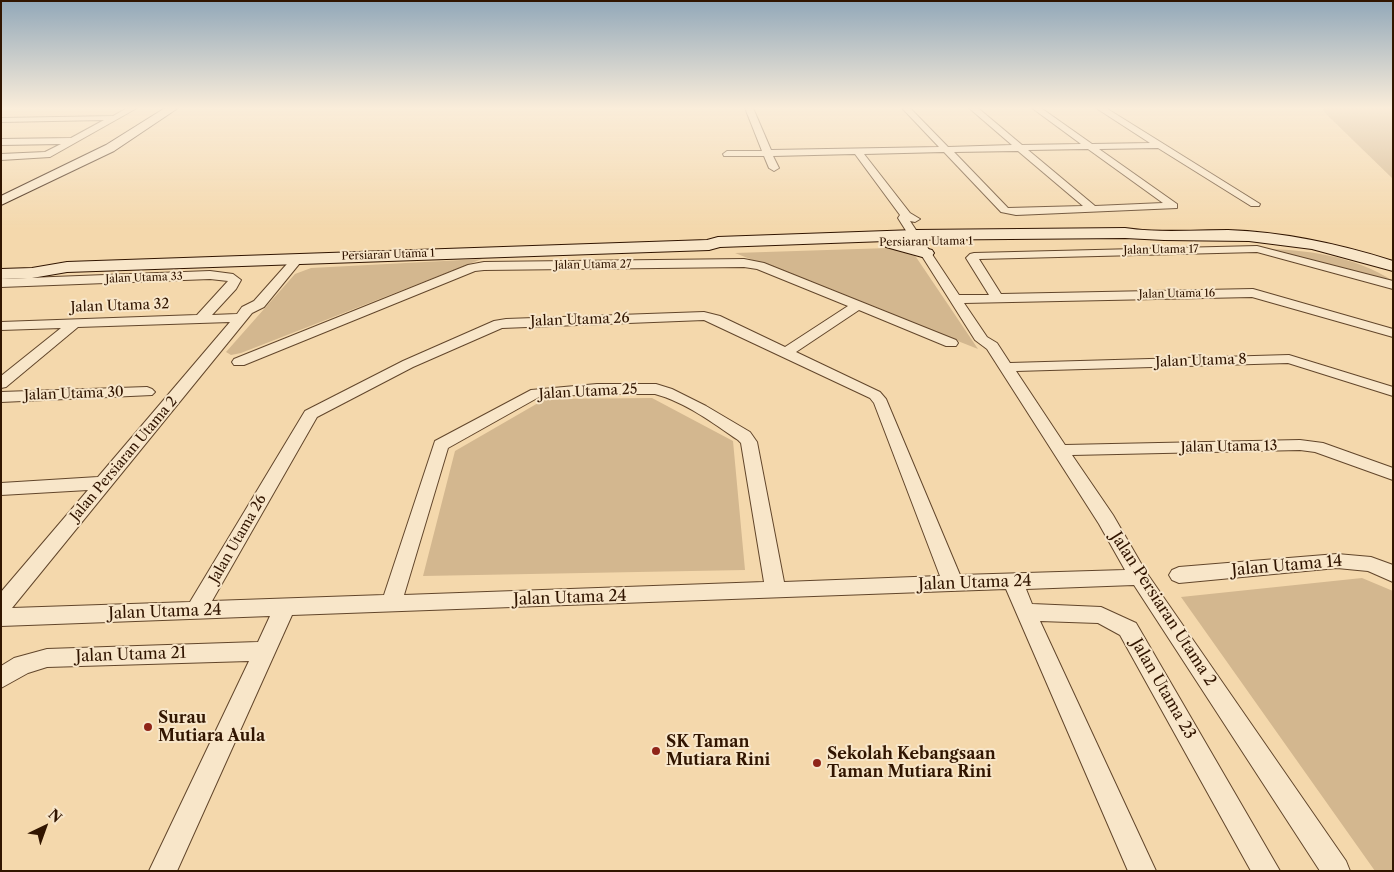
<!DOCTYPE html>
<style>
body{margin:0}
#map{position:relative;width:1394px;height:872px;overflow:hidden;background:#f4d8ac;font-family:"Libre Caslon Text",serif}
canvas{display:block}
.frame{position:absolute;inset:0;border:2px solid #311500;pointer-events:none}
.north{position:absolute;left:20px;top:802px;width:50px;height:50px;-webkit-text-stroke:4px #f8e6c9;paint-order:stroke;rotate:42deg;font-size:14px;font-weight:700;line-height:20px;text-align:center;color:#311500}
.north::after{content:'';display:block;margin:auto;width:18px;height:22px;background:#311500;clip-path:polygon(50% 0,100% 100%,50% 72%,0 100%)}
</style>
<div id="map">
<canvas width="1394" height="872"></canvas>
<div class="frame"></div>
<div class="north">N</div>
</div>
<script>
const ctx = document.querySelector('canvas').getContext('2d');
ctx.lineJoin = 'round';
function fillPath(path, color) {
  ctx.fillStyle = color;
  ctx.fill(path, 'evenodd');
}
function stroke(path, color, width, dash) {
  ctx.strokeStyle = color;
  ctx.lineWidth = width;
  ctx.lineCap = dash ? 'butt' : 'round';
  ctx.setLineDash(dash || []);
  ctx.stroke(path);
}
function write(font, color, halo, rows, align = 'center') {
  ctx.font = font + ' "Libre Caslon Text",serif';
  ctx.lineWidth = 4;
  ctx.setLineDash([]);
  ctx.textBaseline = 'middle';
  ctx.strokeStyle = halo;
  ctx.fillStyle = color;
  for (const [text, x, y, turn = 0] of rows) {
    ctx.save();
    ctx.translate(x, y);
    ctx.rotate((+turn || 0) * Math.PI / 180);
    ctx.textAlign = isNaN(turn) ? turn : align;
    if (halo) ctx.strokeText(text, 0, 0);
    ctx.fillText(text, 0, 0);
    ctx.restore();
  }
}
fillPath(new Path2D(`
 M 1324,108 L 1393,108 L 1393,179 L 1323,111 Z
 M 889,248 L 909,252 L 916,257 L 978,349 L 735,253 Z
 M 1260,249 C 1305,249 1355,256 1393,281 Z
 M 482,259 L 241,353 L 231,355 L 226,352 L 295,274 L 311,268 Z
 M 652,398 L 733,441 L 745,570 L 423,576 L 455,451 L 545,399 Z
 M 1362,578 L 1393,591 L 1393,871 L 1375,871 L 1181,597 Z`), '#d3b78f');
const street = new Path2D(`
 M 127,108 L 137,108 L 50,157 L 1,160 L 1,154 L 45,152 L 61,144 L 1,145 L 1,139 L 71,138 L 104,120 L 1,122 L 1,118 L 113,116 Z
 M 745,108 L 753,108 L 771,150 L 939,147 L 902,108 L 910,108 L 948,147 L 1012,145 L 969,108 L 978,108 L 1022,145 L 1081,144 L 1032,108 L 1041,108 L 1092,144 L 1150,143 L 1096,108 L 1106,108 L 1260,204 L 1259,206 L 1251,206 L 1158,148 L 1099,149 L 1177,204 L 1177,208 L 1016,215 L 1001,212 L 944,152 L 864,154 L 910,213 L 920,219 L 915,222 L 910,221 L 959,295 L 989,295 L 966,258 L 970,254 L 974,253 L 1257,246 L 1393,281 L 1393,289 L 1257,252 L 979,259 L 1001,294 L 1253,289 L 1393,329 L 1393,337 L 1252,297 L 964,303 L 987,337 L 997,343 L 1010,363 L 1289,355 L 1393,387 L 1393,396 L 1288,363 L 1016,371 L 1065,445 L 1300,440 L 1323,443 L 1393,468 L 1393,480 L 1315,452 L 1300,450 L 1072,455 L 1113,515 L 1146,572 L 1346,861 L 1350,871 L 1320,871 L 1134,585 L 1026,589 L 1032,604 L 1101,607 L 1136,623 L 1280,871 L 1251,871 L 1120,635 L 1098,623 L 1040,621 L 1156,871 L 1128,871 L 1006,589 L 292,615 L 177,871 L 149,871 L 249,661 L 47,667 L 28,673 L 1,688 L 1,666 L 14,658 L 47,649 L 258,642 L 270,616 L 1,626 L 1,592 L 88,490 L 1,495 L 1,483 L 98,477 L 230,322 L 78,327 L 6,387 L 1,388 L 1,376 L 61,328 L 1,330 L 1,322 L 197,315 L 228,281 L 210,279 L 1,287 L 1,279 L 210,271 L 233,274 L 241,280 L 236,289 L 212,315 L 237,314 L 242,307 L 254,301 L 294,256 L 298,255 L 304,258 L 264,307 L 252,313 L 12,608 L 190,602 L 305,411 L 403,361 L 494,321 L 506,319 L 704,312 L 720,316 L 785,347 L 848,306 L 757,269 L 744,267 L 484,270 L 475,271 L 244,365 L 234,365 L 232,362 L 234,359 L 468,265 L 484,262 L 744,259 L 764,263 L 956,340 L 958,343 L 956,346 L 946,346 L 859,310 L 796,352 L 880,392 L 886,399 L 960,575 L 1125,570 L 1099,524 L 987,349 L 975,340 L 898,218 L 900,215 L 855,154 L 773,156 L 779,168 L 774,171 L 769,168 L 764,156 L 724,156 L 723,154 L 727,151 L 762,151 ZM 1088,149 L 1163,203 L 1095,206 L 1028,150 ZM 1018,151 L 1083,206 L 1008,208 L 954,152 ZM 704,320 L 870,398 L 874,403 L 940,576 L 784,582 L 757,442 L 750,432 L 706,406 L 672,389 L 656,384 L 597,384 L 531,390 L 435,441 L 384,595 L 212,601 L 317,417 L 413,367 L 502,328 ZM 597,394 L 655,394 C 685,402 713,423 738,440 L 741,443 L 764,582 L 404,595 L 448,448 L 539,397 Z
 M 147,387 L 152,389 L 155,392 L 152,395 L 1,402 L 1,392 Z
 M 1337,554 L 1371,557 L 1393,565 L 1393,582 L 1368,571 L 1337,568 L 1179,583 L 1172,580 L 1169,575 L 1172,570 L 1179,567 Z`);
const secondary = new Path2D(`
 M 165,108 L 178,108 L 114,151 L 1,205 L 1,196 L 106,145 Z
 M 1125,228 C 1159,233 1193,230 1228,230 C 1284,232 1340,244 1393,261 L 1393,271 L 1312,249 L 1249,241 L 1164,240 L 1125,238 L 895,240 L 932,250 L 934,253 L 932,256 L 926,258 L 886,247 L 883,244 L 886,241 L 720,247 L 709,250 L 67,272 L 32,278 L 1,279 L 1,269 L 32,268 L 67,262 L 707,240 L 718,237 L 915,230 Z`);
stroke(street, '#62462b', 2);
stroke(secondary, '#311500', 2);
fillPath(street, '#f8e6c9');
fillPath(secondary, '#f8e6c9');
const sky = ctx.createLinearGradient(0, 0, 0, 230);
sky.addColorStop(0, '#92a8b9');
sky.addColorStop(0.47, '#faedda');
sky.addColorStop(1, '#faedda00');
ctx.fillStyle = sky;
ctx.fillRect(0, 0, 1394, 230);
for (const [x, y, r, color] of [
 [148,727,5,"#8f2418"],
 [656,751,5,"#8f2418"],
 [817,763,5,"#8f2418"]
]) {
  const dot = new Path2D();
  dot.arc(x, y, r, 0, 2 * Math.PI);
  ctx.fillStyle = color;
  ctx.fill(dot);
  stroke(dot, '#f8e6c9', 2);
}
write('11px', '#311500', '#f8e6c9', [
 ["Persiaran Utama 1",926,242,-1],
 ["Jalan Utama 17",1161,250,-1],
 ["Persiaran Utama 1",388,255,-2],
 ["Jalan Utama 27",593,265,-1],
 ["Jalan Utama 33",144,278,-2],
 ["Jalan Utama 16",1177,294,-1]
]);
write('14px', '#311500', '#f8e6c9', [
 ["Jalan Utama 32",120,306,-2],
 ["Jalan Utama 26",580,320,-2],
 ["Jalan Utama 8",1201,361,-2],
 ["Jalan Utama 25",588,392,-3],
 ["Jalan Utama 30",74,394,-2],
 ["Jalan Utama 13",1229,447,-1],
 ["Jalan Persiaran Utama 2",124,459,-50],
 ["Jalan Utama 26",238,539,-60]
]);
write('16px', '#311500', '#f8e6c9', [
 ["Jalan Utama 14",1287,566,-5],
 ["Jalan Utama 24",975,583,-2],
 ["Jalan Utama 24",570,598,-2],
 ["Jalan Persiaran Utama 2",1163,609,57],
 ["Jalan Utama 24",165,612,-2],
 ["Jalan Utama 21",131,655,-2],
 ["Jalan Utama 23",1163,689,60]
]);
write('bold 16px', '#311500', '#f8e6c9', [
 ["Surau",158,718],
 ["Mutiara Aula",158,736],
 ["SK Taman",666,742],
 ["Mutiara Rini",666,760],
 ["Sekolah Kebangsaan",827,754],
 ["Taman Mutiara Rini",827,772]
], 'left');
</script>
